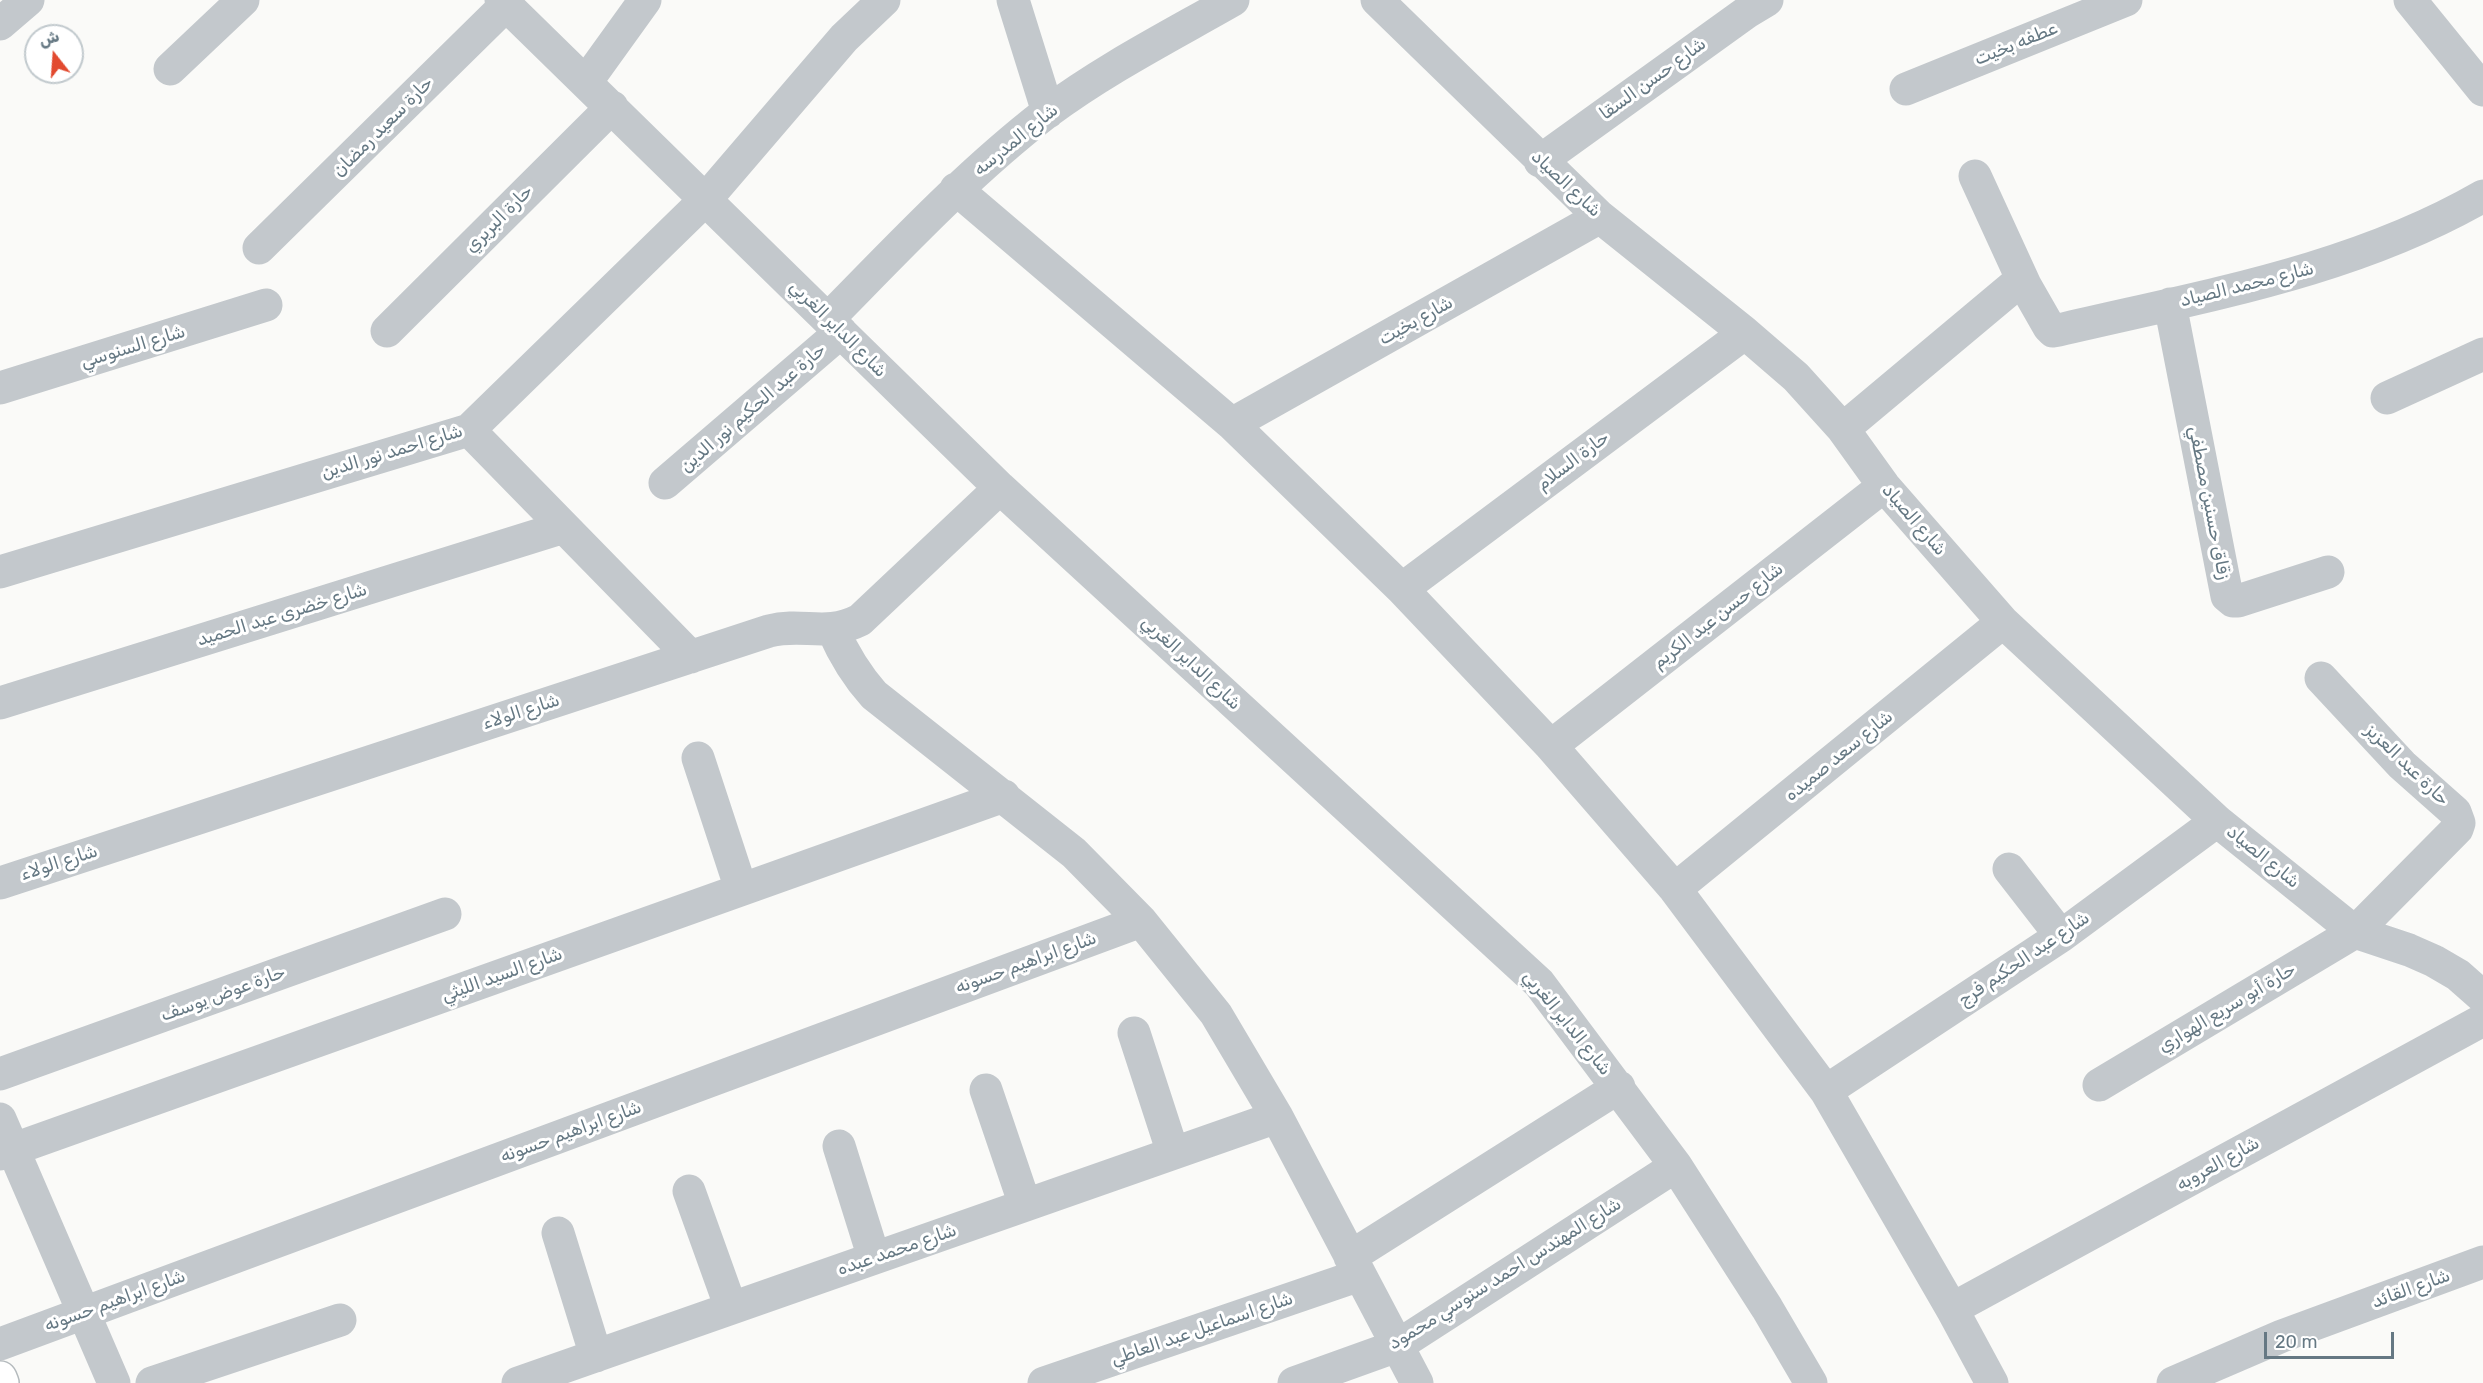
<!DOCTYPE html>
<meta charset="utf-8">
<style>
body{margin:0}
#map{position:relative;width:2483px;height:1383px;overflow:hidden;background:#fafaf8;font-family:Rubik,Cairo,sans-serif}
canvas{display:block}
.north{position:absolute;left:24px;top:24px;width:60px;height:60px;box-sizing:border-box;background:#fff;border:2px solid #c1c9cd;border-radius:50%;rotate:343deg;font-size:16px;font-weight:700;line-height:24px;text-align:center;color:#657883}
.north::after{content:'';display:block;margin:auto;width:21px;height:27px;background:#e24a2f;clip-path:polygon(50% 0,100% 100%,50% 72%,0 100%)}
.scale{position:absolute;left:2264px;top:1332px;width:130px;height:27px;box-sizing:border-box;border:3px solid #657883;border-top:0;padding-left:8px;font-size:18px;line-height:21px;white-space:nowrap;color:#657883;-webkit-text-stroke:4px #fff;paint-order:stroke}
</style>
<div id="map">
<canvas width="2483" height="1383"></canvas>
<div class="north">ش</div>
<div class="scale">20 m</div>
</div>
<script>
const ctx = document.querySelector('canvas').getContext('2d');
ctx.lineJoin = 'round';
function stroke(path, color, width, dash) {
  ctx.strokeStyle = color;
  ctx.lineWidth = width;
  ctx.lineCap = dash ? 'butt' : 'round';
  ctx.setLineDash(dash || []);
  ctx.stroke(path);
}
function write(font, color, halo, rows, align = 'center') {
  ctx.font = font + ' Rubik,Cairo,sans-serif';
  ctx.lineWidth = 6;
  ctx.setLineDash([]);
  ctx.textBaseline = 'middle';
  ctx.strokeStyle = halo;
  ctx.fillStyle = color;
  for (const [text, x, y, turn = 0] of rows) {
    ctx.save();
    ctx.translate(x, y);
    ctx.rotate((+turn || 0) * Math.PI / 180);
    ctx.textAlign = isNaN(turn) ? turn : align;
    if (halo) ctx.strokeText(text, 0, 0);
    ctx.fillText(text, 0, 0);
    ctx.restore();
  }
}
const highway = new Path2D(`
 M 0,1378 L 2,1383`);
stroke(highway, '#b4babd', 36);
stroke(new Path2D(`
 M 501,0 L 1000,488 L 1539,983 L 1676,1166 L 1767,1308 L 1811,1383
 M 1013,0 L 1048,112
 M 1377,0 L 1600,217 L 1745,333 L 1796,377 L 1843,429 L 1884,486 L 2003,622 L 2217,821 L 2355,932 L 2409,950 L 2434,961 L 2458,975 L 2483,997
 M 2410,0 L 2483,90
 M 0,24 L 28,0
 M 170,69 L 243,0
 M 586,82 L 645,0
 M 1906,89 L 2126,0
 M 1540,161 L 1747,12 L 1767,0
 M 1975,176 L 2025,285
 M 956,189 L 1232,424 L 1402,589 L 1551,746 L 1675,889 L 1826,1091 L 1952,1309 L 1992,1383
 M 259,248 L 506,5
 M 2170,304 L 2227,596 L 2233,601 L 2238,601 L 2328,572
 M 828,319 C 898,248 967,174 1046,113 C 1105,69 1170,36 1233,0
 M 387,331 L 612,107
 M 0,388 L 266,305
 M 2387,398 L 2483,354
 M 1232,424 L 1600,217
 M 1843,429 L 2015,285 L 2025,285 L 2049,327 L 2053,331 L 2059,330 C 2203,296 2353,271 2483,196
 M 469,430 L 691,657
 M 665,483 L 841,332
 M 0,572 L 469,430 L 706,199 L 844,38 L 884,0
 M 1402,589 L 1745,333
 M 833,630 C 844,655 856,675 874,695 L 1074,853 L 1141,921 L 1216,1014 L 1277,1117 L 1417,1383
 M 0,703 L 564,527
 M 1551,746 L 1884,486
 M 698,758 L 741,889
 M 2009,869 L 2061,936
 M 0,883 L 769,631 C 805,622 824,638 860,620 L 1000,488
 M 1675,889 L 2003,622
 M 1134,1033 L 1173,1153
 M 0,1074 L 445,914
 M 2099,1085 L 2355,932 L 2457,829 L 2459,823 L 2455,812 L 2402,765 L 2321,678
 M 986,1090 L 1025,1205
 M 1826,1091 L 2061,936 L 2217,821
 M 0,1119 L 114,1383
 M 839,1146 L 874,1258
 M 0,1154 L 1004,796
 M 689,1191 L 731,1308
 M 558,1233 L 596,1356
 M 1350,1257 L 1619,1087
 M 1952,1309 L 2483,1020
 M 0,1344 L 1141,921
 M 152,1383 L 340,1320
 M 518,1383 L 1277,1117
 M 1044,1383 L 1360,1275
 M 1294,1383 L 1397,1346 L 1676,1166
 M 2173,1383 L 2282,1336 L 2483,1262`), '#c3c8cc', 33);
stroke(highway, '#fff', 33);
write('18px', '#657883', '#fff', [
 ["عطفه بخيت",2016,44,-22],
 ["شارع حسن السقا",1653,79,-36],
 ["حارة سعيد رمضان",383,127,-45],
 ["شارع المدرسه",1016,140,-39],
 ["شارع الصياد",1566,184,43],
 ["حارة البريري",499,219,-45],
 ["شارع محمد الصياد",2247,285,-14],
 ["شارع بخيت",1416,321,-29],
 ["شارع الداير الغربي",838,329,45],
 ["شارع السنوسي",133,347,-17],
 ["حارة عبد الحكيم نور الدين",753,408,-41],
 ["شارع احمد نور الدين",392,452,-17],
 ["حارة السلام",1573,461,-37],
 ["زقاق حسنين مصطفي",2209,503,79],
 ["شارع الصياد",1914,520,49],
 ["شارع خضرى عبد الحميد",282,615,-17],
 ["شارع حسن عبد الكريم",1718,616,-38],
 ["شارع الداير الغربي",1191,663,43],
 ["شارع الولاء",521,712,-18],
 ["شارع سعد صميده",1839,756,-39],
 ["حارة عبد العزيز",2407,765,44],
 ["شارع الصياد",2263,857,39],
 ["شارع الولاء",59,863,-18],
 ["شارع عبد الحكيم فرج",2024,959,-34],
 ["شارع ابراهيم حسونه",1026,963,-20],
 ["شارع السيد الليثي",502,975,-20],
 ["حارة عوض يوسف",223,994,-20],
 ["حارة أبو سريع الهواري",2227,1008,-31],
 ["شارع الداير الغربي",1567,1023,51],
 ["شارع ابراهيم حسونه",571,1132,-20],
 ["شارع العروبه",2218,1164,-29],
 ["شارع محمد عبده",897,1250,-19],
 ["شارع المهندس احمد سنوسي محمود",1505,1274,-32],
 ["شارع القائد",2411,1289,-20],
 ["شارع ابراهيم حسونه",115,1301,-20],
 ["شارع اسماعيل عبد العاطي",1202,1329,-19]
]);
</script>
